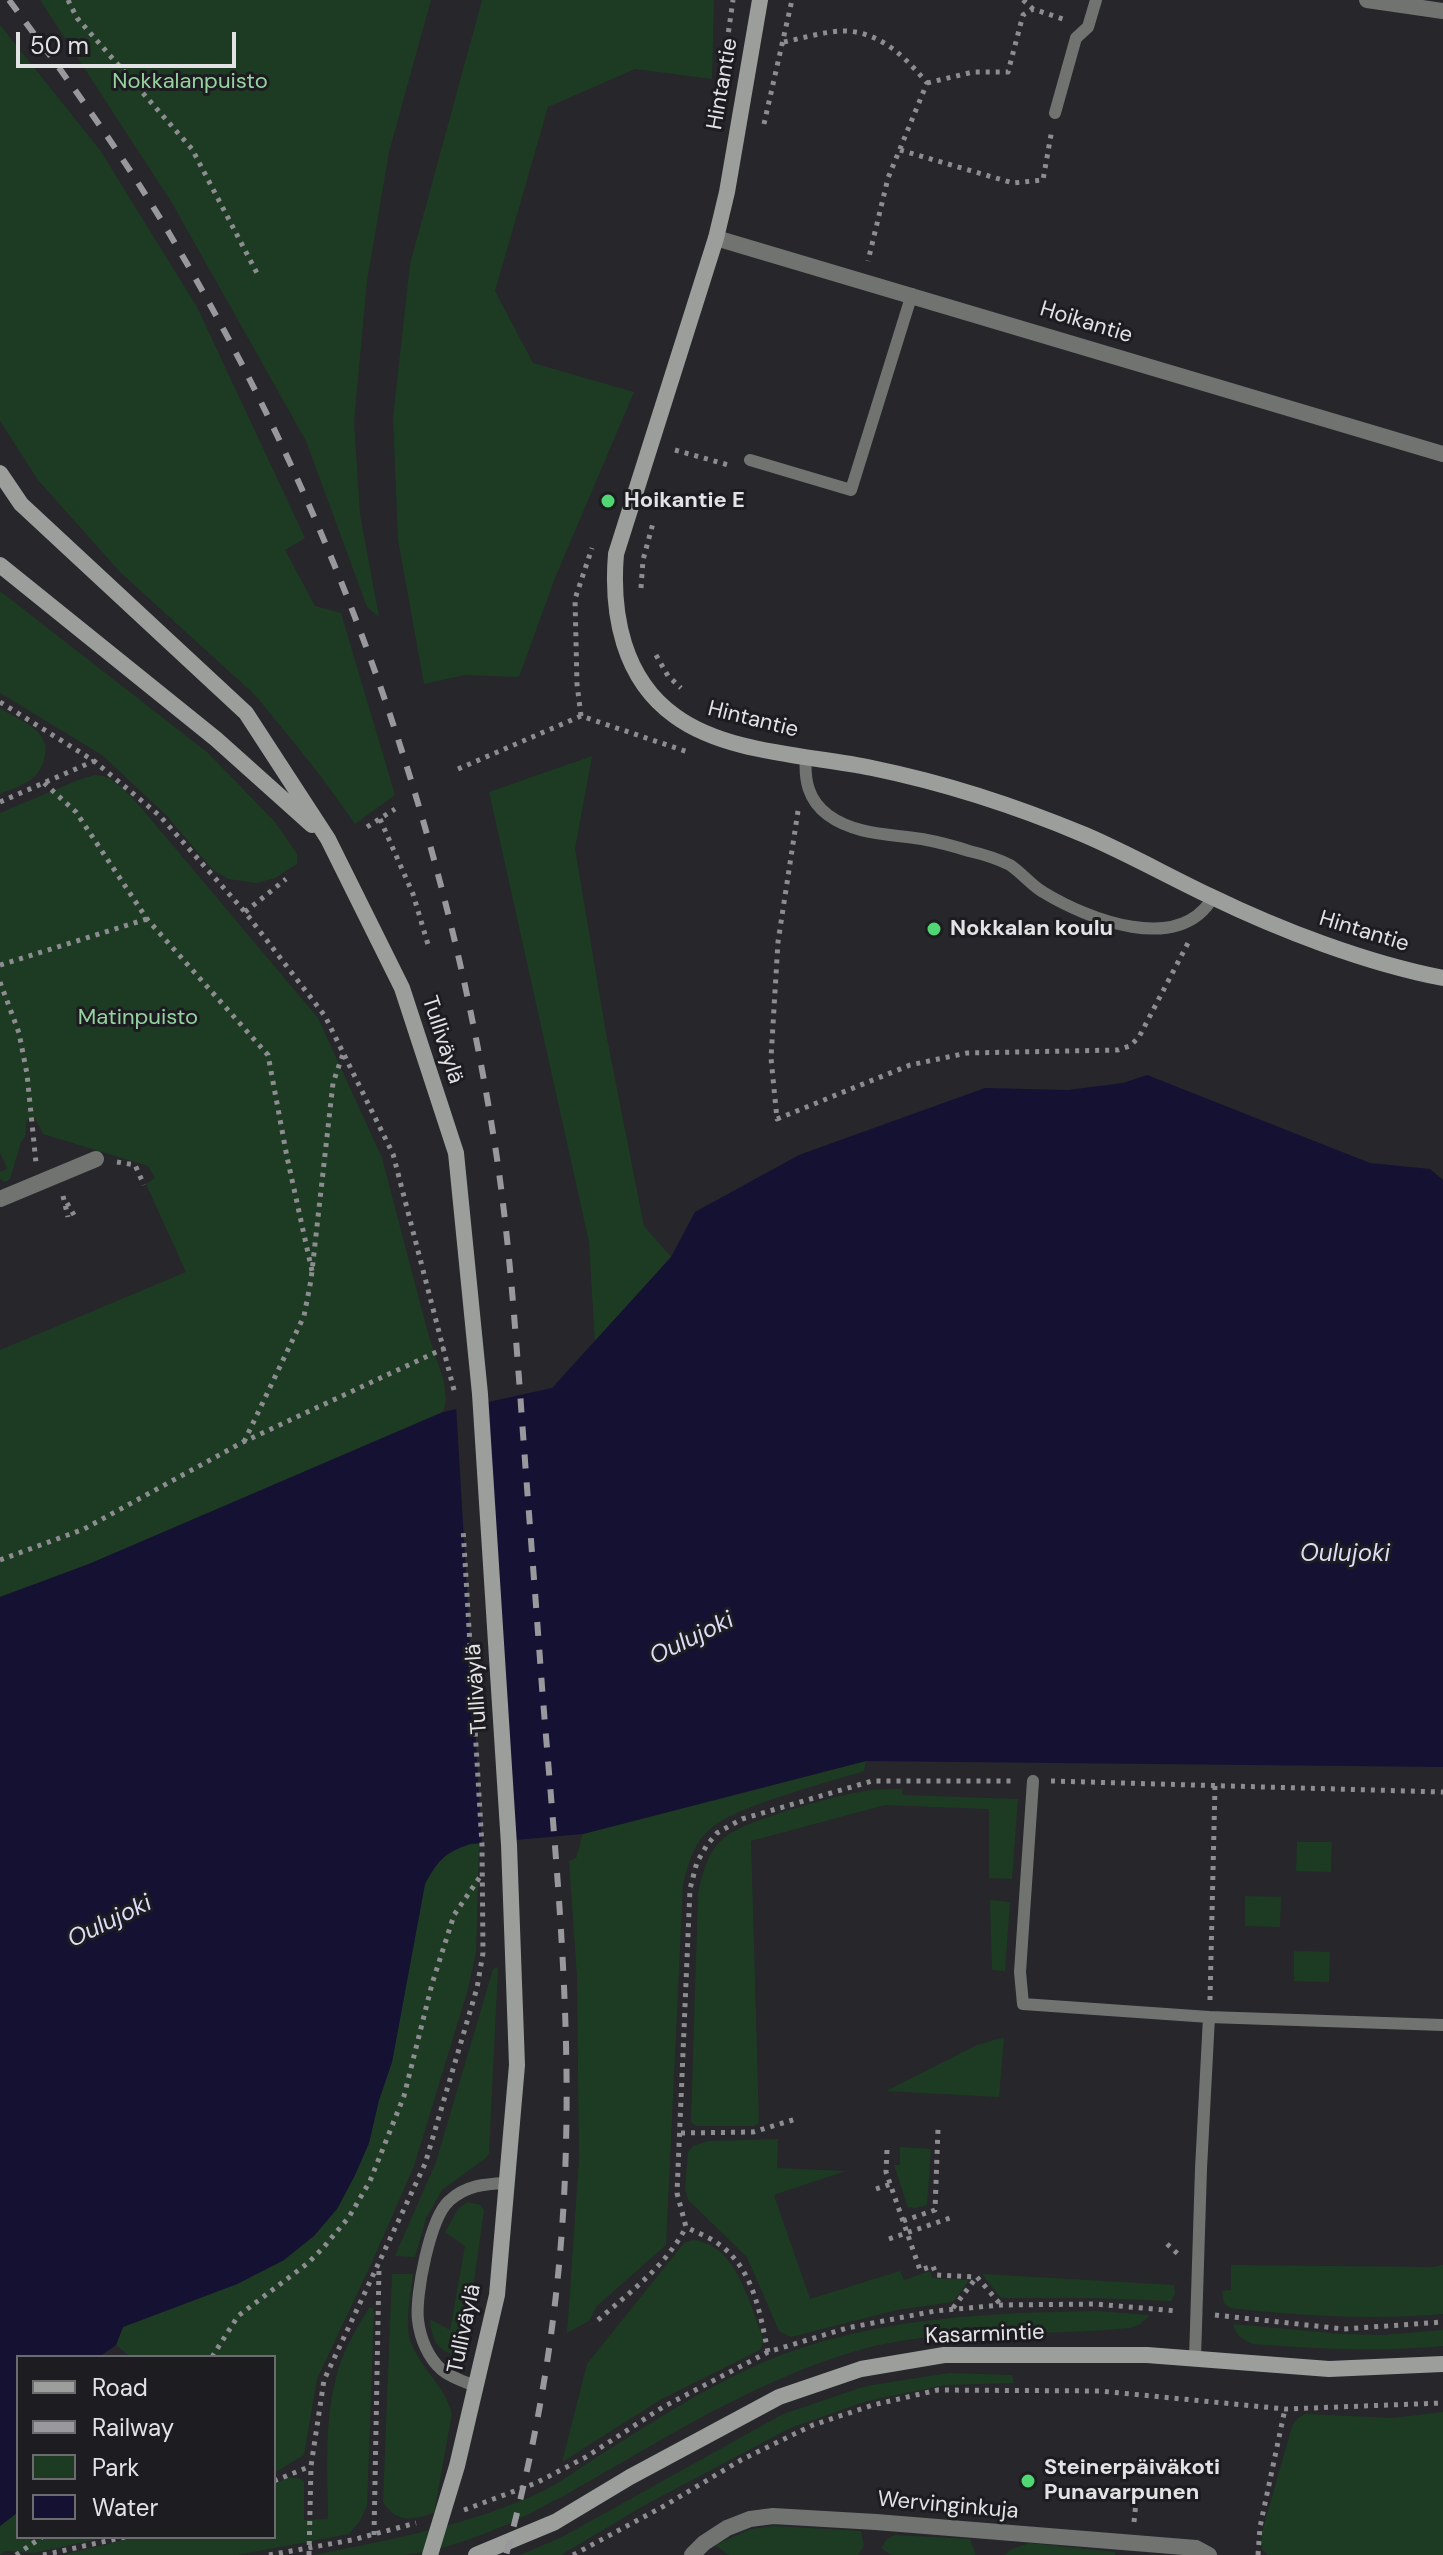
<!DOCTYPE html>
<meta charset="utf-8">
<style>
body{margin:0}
#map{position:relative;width:1443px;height:2555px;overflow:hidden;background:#26262b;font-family:"DM Sans",sans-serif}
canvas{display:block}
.legend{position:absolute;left:16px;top:2355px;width:260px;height:184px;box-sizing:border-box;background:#1d1d21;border:2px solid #6c6c70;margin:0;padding:10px 14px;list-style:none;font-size:24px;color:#e3e3e6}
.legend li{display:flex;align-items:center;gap:16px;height:40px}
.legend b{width:40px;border:2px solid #6c6c70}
.scale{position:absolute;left:16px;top:32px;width:220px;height:36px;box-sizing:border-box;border:4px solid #e3e3e6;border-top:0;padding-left:10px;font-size:24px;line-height:28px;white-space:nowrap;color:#e3e3e6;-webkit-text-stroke:6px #1d1d21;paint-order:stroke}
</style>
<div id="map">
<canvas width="1443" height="2555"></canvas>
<ul class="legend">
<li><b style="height:10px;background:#9b9e9b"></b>Road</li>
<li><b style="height:10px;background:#99999d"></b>Railway</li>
<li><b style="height:22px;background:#1d3b23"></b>Park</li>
<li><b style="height:22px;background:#141133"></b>Water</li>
</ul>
<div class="scale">50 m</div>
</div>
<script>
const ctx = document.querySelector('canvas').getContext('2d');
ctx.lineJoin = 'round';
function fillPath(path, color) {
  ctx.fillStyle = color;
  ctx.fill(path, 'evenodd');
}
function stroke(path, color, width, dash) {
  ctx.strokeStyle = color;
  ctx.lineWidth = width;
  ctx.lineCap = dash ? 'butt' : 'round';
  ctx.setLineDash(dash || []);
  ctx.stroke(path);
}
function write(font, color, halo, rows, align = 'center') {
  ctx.font = font + ' "DM Sans",sans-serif';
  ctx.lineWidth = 6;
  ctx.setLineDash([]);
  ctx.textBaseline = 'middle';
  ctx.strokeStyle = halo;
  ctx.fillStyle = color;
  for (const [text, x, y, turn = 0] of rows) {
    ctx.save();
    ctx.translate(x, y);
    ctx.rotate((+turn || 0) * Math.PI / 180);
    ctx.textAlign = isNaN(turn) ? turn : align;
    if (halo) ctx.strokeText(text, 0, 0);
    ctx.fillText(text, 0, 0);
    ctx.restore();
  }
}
fillPath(new Path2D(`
 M 40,0 L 431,0 L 389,152 L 367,281 L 354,422 L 360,514 L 379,617 L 367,607 L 306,441 L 172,203 Z
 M 482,0 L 714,0 L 712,79 L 635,69 L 548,107 L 495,291 L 533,363 L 634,392 L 555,578 L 519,677 L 465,675 L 424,684 L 398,540 L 393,417 L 410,264 Z
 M 0,25 L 100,150 L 197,307 L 305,538 L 285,550 L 315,606 L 341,613 L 395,795 L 355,824 L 320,775 L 256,696 L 120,572 L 38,480 L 0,421 Z
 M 0,591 L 208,753 L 275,822 L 297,854 L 297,864 L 275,878 L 256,883 L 228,879 L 212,869 L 165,814 L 102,755 L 0,693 Z
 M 0,708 C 12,716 28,722 38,732 C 44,739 47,746 45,755 C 41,781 21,785 0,794 Z
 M 592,756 L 575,849 L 606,1033 L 644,1226 L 671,1257 L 595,1343 L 589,1242 L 489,792 Z
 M 95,775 C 113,775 126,792 138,804 L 318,1018 L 382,1158 L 429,1337 L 444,1381 L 446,1401 L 443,1412 L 89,1564 L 0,1597 L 0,1350 L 186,1272 L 146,1184 L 155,1178 L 148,1166 L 43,1134 L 35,1118 L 27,1120 L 25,1137 L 21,1142 L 10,1179 L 5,1182 L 0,1179 L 0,1172 L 7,1169 L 0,1153 L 0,813 L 78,780 Z
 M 866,1761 L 864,1771 C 827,1783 736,1805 709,1830 C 693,1844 688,1865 683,1885 L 666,2245 L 597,2306 L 589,2321 L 567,2333 L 579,2160 L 577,1977 L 569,1861 L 576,1858 L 583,1834 Z
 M 902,1789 L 903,1795 L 1018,1799 L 1012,1879 L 989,1878 L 989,1809 L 885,1805 L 751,1841 L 759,2123 L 754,2126 L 696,2126 L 691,2122 L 698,1893 C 703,1873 707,1852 724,1838 C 747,1819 840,1794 871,1790 C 881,1789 892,1789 902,1789 Z
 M 1297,1842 L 1332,1842 L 1331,1872 L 1296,1871 Z
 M 470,1844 L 479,1844 L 476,1953 L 468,1989 L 414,2166 L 373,2260 L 317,2379 L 304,2455 L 274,2473 L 274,2357 L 131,2357 L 116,2345 L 123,2327 L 237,2284 L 284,2260 L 337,2209 L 355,2175 L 369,2143 L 379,2100 L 392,2062 L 425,1884 C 438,1860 444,1853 470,1844 Z
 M 1245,1896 L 1281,1897 L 1280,1927 L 1245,1926 Z
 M 990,1900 L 1010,1902 L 1005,1971 L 992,1970 Z
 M 1294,1951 L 1330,1952 L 1329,1982 L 1294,1981 Z
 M 498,1967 L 489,2153 L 486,2158 L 442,2190 L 426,2218 L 415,2257 L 395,2256 L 436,2162 L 493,1969 Z
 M 1004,2037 L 999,2097 L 886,2091 L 977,2045 Z
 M 778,2139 L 777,2168 L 846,2171 L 774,2195 L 810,2299 L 900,2271 L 904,2280 L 930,2271 L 932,2278 L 969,2280 L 953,2302 L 897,2310 L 791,2337 L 779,2331 L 747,2257 L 689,2201 L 685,2190 L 688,2152 L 693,2146 L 708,2141 Z
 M 900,2147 L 931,2149 L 927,2205 L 913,2209 L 912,2207 L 908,2208 L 894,2165 L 900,2165 Z
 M 467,2202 L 481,2205 L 484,2210 L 464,2352 L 459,2356 C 437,2351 432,2341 430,2319 L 450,2330 L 465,2246 L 445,2232 L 458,2209 Z
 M 693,2240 C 735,2244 748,2299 761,2332 L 763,2341 L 760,2350 L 660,2400 L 562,2462 L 587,2364 L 684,2243 Z
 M 1231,2265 L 1433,2267 L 1443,2265 L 1443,2314 C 1370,2320 1303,2316 1230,2308 L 1224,2303 L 1222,2291 L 1231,2290 Z
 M 392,2274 L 413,2274 C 411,2295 404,2323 411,2343 C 421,2369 445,2386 452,2414 L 434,2513 C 412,2520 397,2524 383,2502 Z
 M 982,2274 L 1174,2285 L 1175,2293 L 1171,2301 L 1096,2298 L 1001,2298 Z
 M 369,2308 L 373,2308 L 374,2313 L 367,2506 L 359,2522 L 349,2534 L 237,2555 L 62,2555 L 137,2537 L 274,2537 L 274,2484 C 285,2480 293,2474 304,2481 L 304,2520 L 328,2519 C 328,2473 324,2427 335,2382 C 340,2356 355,2331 369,2308 Z
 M 1096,2311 L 1150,2315 L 1139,2325 L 1129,2328 C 1039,2338 944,2325 856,2351 C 773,2375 695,2420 621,2463 C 553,2502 483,2545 404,2555 C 375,2555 342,2555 313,2555 C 389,2540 470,2525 541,2492 C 564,2481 586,2463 608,2450 C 664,2415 722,2377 784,2354 C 885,2317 990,2313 1096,2311 Z
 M 1233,2324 L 1341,2334 L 1384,2335 L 1443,2330 L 1443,2346 C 1378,2352 1317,2349 1252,2344 C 1242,2339 1235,2335 1233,2324 Z
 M 949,2373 L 1012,2375 L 1014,2383 L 945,2385 L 867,2401 L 790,2428 L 645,2505 L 561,2555 L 520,2555 L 562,2537 L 783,2414 L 866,2386 Z
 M 1443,2412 L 1443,2555 L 1268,2555 L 1262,2549 L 1262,2532 L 1292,2426 L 1298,2418 L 1305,2414 L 1393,2418 Z
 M 18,2512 L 18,2537 L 108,2537 L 33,2553 L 5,2551 L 0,2555 L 0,2526 Z
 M 774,2526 L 861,2531 L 864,2546 L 858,2555 L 729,2555 L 715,2545 L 751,2529 Z
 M 895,2535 L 970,2539 L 976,2555 L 891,2555 L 881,2548 L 887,2539 Z
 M 1029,2543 L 1115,2552 L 1115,2555 L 1005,2555 L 1010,2550 Z`), '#1d3b23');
fillPath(new Path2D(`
 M 1147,1075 L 1370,1163 L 1430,1169 L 1443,1180 L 1443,1767 L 866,1761 L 583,1834 L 470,1844 C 444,1853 438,1860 425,1884 L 392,2062 L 379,2100 L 369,2143 L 355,2175 L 337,2209 L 314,2236 L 284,2260 L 237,2284 L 123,2327 L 116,2345 L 99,2357 L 18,2357 L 18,2512 L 0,2526 L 0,1597 L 89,1564 L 443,1412 L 552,1388 L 671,1257 L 695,1212 L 799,1155 L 985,1088 L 1068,1090 L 1123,1083 Z`), '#141133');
fillPath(new Path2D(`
 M 480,1399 L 509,1845 L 482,1845 L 456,1405 Z`), '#26262b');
stroke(new Path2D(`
 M 68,0 L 77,18 L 192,149 L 259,277
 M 1023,0 L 1033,9
 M 727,42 L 733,0
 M 784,42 C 803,38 826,31 845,31 C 881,32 906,58 927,83 L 888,178 L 868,261
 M 927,83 L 973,72 L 1008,72 L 1023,15 L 1033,9 L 1066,20
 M 764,124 L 792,0
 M 900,150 L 1013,183 L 1043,180 L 1052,129
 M 675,450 L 732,466
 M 641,588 L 643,560 L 653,523
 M 656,655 L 668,676 L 681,688
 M 0,702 L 94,761 L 160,816 L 245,912 L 325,1016 L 393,1154 L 455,1394
 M 581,716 L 577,684 L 575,599 L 592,548
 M 458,769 L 581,716 L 688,752
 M 44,783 L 76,812 L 147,919 L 268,1055 L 287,1157 L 312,1271
 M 0,802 L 94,761
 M 798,811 L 778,942 L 771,1058 L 777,1119 L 910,1065 L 967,1053 L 1118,1050 L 1130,1046 L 1139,1037 L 1188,943
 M 380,819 L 413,894 L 429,948
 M 367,827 L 395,809
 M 245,912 L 286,879
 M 0,965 L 147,919
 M 0,982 L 19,1033 L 27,1074 L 36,1163
 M 117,1162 L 135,1165 L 144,1185
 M 63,1196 L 68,1217
 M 67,1203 L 74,1215
 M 244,1442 L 304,1316 L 311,1280 L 333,1083 L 343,1054
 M 0,1560 L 84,1529 L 243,1442 L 445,1348
 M 1051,1781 L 1443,1792
 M 1210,2000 L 1215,1785
 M 681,2133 L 753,2132 L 796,2119
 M 887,2150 L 886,2172 L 920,2270 L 933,2266 L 936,2275 L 977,2277 L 1001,2305
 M 876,2189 L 891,2184
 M 903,2221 L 935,2210 L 938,2129
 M 889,2239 L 953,2217
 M 1167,2244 L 1178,2254
 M 953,2308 L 976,2278
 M 1215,2315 L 1344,2329 L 1443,2322
 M 598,2320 C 630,2292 666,2266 686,2227
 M 768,2352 C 760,2314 754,2270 720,2245 C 710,2237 697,2233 686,2227 L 677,2193 L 690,1889 L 697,1862 L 707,1845 L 717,1833 L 742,1819 L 872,1781 L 1013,1781
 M 212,2357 L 238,2316 L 308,2263 L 323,2248 L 349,2217 L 370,2181 L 404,2096 L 432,1984 L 454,1915 L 482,1874
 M 274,2481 L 311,2466
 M 464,2510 L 536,2483 L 586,2457 L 663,2407 L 768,2352 L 847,2328 L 935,2311 L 1001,2305 L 1095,2304 L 1177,2311
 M 1134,2522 L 1136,2502
 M 374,2535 L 379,2268
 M 16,2555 L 42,2537
 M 43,2555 L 125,2537
 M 269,2555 L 352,2540 L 416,2523
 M 309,2555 L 311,2466 L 324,2380 L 425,2164 L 477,1988 L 483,1953 L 482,1845 L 463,1528
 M 573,2555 L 664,2506 L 741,2460 L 813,2425 L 873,2405 L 938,2390 L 1100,2391 L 1285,2409 L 1443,2403
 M 1258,2555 L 1260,2527 L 1285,2409`), '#8d8d91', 5, [4, 6]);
stroke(new Path2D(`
 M 1055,113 L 1076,38 L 1088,27 L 1096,0
 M 750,460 L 851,490 L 912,294
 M 806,756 C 804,780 808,800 828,815 C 855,835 891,834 922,839 C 938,842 954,846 969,851 C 982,854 998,859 1010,865 C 1022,873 1031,885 1043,892 C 1087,919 1180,956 1213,897
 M 1033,1781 L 1020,1972 L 1023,2004 L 1209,2017 L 1443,2025
 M 1195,2358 L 1201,2169 L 1209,2017
 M 475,2386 C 465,2382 450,2377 442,2370 C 428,2358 420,2338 418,2320 C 415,2295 430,2218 449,2201 C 466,2185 485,2184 506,2183`), '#717371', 12);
stroke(new Path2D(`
 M 1367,0 L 1443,11
 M 716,238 L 1443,454
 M 0,1199 L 96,1159
 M 692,2555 L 704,2543 L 727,2528 L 750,2519 L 773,2516 L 876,2522 L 1196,2548 L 1209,2555`), '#717371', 16);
stroke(new Path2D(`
 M 760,0 L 727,192 L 716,238 L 616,554 C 611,614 623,679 675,716 C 727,754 810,755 872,768 C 945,783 1016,806 1085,835 C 1127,853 1168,876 1210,896 C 1280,930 1366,963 1443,978
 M 0,473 L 21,504 L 246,713 L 328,839 L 402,988 L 456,1153 L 480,1394 L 509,1845 L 517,2065 L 497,2295 L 457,2466 L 430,2555
 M 0,565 L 216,739 L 312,825
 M 476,2555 L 555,2522 L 630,2477 L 779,2397 L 861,2369 L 944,2355 L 1147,2355 L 1329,2369 L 1443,2364`), '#9b9e9b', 16);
stroke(new Path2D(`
 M 9,0 C 65,75 121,152 169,233 C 337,515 446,827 496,1152 C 508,1231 514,1312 520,1392 C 527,1491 535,1589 542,1687 C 554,1839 570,1991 566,2144 C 563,2282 543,2421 506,2555`), '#99999d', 6, [14, 14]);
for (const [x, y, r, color] of [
 [608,501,8,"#51d674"],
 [934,929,8,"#51d674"],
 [1028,2481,8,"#51d674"]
]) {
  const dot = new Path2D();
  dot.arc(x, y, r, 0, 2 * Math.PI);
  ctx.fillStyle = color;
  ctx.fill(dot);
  stroke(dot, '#1d1d21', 3);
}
write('22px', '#96d3a0', '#1d1d21', [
 ["Nokkalanpuisto",190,82],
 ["Matinpuisto",138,1018]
]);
write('22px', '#e3e3e6', '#1d1d21', [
 ["Hintantie",723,84,-80],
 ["Hoikantie",1086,323,17],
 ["Hintantie",753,720,14],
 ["Hintantie",1364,932,17],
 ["Tulliväylä",442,1040,72],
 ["Tulliväylä",477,1689,-94],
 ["Tulliväylä",465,2329,-78],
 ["Kasarmintie",985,2335,-2],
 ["Wervinginkuja",948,2506,5]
]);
write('bold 22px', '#e3e3e6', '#1d1d21', [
 ["Hoikantie E",624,501],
 ["Nokkalan koulu",950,929],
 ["Steinerpäiväkoti",1044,2468],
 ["Punavarpunen",1044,2493]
], 'left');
write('italic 24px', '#dbddf9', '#1d1d21', [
 ["Oulujoki",1345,1555],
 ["Oulujoki",692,1639,-26],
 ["Oulujoki",110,1922,-26]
]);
</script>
